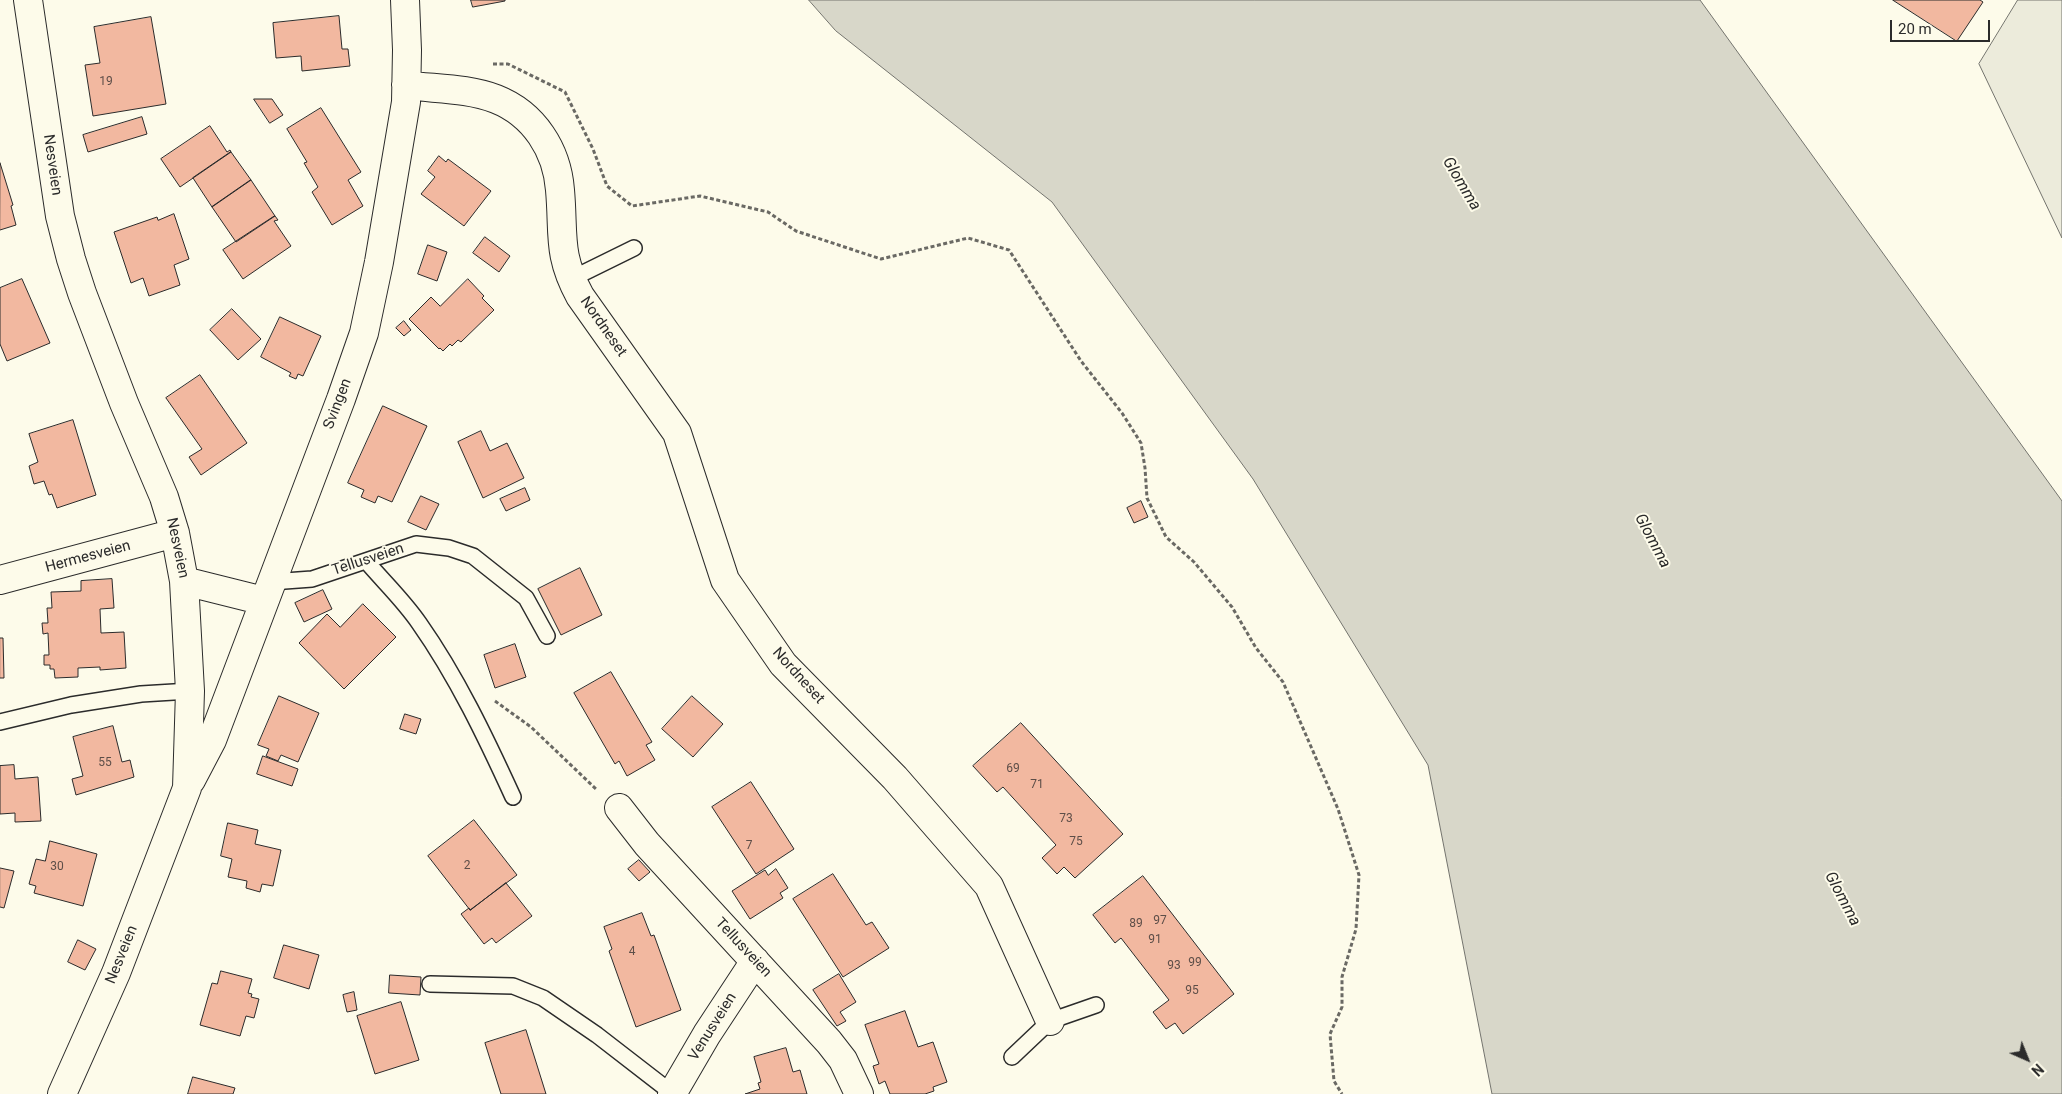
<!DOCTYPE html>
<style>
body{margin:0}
#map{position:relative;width:2062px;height:1094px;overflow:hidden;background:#fdfbea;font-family:Roboto,sans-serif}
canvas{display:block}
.north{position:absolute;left:2002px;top:1034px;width:50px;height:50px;-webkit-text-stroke:4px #fdfbea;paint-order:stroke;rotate:136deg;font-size:14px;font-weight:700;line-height:20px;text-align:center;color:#2b2b2b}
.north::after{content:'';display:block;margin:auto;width:18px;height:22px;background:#2b2b2b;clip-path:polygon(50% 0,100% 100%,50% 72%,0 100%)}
.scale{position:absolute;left:1890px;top:20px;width:100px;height:22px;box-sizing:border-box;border:2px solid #2b2b2b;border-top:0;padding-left:6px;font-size:15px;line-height:18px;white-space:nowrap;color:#2b2b2b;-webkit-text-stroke:4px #fdfbea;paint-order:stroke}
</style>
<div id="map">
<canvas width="2062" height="1094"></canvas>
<div class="north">N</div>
<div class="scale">20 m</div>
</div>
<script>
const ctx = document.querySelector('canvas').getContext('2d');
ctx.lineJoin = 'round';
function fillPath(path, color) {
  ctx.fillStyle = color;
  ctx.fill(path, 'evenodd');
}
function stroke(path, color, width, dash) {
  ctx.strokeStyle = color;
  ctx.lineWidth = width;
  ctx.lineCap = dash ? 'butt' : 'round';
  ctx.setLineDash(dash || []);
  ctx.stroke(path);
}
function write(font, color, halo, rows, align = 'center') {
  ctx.font = font + ' Roboto,sans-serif';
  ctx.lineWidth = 4;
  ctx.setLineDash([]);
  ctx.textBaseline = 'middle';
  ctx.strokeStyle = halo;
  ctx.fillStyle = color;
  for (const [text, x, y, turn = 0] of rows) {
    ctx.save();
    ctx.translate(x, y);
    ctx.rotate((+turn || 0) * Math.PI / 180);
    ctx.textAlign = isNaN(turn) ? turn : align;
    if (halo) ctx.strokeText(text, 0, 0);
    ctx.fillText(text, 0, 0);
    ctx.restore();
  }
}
const green = new Path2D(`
 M 2018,0 L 2062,0 L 2062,238 L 1979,64 Z`);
fillPath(green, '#ecebdb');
stroke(green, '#74746e', 1);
const water = new Path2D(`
 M 809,0 L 1700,0 L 2062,501 L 2062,1094 L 1492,1094 L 1428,765 L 1253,479 L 1052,202 L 836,31 Z`);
fillPath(water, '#d8d7c9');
stroke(water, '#74746e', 1);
const building = new Path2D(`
 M 471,0 L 505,0 L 505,1 L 473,7 Z
 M 1893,0 L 1980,0 L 1983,2 L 1957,41 Z
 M 339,16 L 342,49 L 348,49 L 350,66 L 302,71 L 301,56 L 276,58 L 273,23 Z
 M 151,17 L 166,104 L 93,116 L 85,65 L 100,63 L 94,27 Z
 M 254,99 L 272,99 L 283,115 L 270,123 Z
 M 321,108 L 361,172 L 348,180 L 363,206 L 332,225 L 312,192 L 318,187 L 304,163 L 307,162 L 287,129 Z
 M 142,117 L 147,134 L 88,152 L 83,135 Z
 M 210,126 L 227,152 L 230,150 L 231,152 L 180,187 L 161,159 Z
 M 231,152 L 251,180 L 212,207 L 193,178 Z
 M 439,156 L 446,162 L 448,159 L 491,191 L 464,226 L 421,194 L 435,177 L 428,171 Z
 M 0,163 L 13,205 L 11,206 L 16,225 L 0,230 Z
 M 251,180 L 275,216 L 236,242 L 212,207 Z
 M 174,214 L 189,259 L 174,265 L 180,285 L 149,296 L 143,278 L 131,283 L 114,232 L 157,217 L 158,220 Z
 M 275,216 L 278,220 L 274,221 L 291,246 L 243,279 L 223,250 Z
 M 485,237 L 510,256 L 499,272 L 473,253 Z
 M 428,245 L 447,252 L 437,281 L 418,274 Z
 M 22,279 L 50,343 L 7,361 L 0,344 L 0,288 Z
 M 468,279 L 484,296 L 482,298 L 494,310 L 461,342 L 458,340 L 452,346 L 450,344 L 443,351 L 440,348 L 439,349 L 409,319 L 431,297 L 440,306 Z
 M 232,309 L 261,339 L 238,360 L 210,330 Z
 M 280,317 L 321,336 L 303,376 L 298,374 L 296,379 L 289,376 L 291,373 L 261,357 Z
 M 404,321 L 411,330 L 404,336 L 396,328 Z
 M 200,375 L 247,443 L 201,475 L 189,457 L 202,449 L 166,398 Z
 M 383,406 L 427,426 L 392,502 L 378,496 L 375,503 L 361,497 L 364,490 L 348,483 Z
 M 73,420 L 96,495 L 57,508 L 52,494 L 49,495 L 44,481 L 34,484 L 29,466 L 38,462 L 29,434 Z
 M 481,431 L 490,451 L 507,443 L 524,478 L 483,498 L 458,442 Z
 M 525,488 L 530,500 L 506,511 L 500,499 Z
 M 421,496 L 439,504 L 426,530 L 408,522 Z
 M 1141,501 L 1148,517 L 1134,523 L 1127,508 Z
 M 580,568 L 602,615 L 561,635 L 538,589 Z
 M 112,579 L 114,608 L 100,609 L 101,633 L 124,632 L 126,668 L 100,670 L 100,667 L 78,668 L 78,677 L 55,678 L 54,669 L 50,669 L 50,665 L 44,665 L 44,655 L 49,655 L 48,633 L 43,634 L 42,623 L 48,623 L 47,608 L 52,608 L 51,592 L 81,591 L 81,581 Z
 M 323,590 L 332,609 L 304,622 L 295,603 Z
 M 363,604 L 396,637 L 344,689 L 299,643 L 327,614 L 340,627 Z
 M 0,638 L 3,638 L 4,678 L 0,678 Z
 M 515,644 L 526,677 L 495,688 L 484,655 Z
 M 611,672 L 652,742 L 646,745 L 655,760 L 627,776 L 619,761 L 615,764 L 574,693 Z
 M 279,696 L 319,713 L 298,762 L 281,755 L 278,761 L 266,756 L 269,749 L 258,745 Z
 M 692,696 L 723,724 L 693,757 L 662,729 Z
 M 405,714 L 421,719 L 416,734 L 400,729 Z
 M 1021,723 L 1123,834 L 1075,878 L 1064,867 L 1057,874 L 1042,858 L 1056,845 L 1003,787 L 997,792 L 973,766 Z
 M 113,726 L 122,762 L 130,760 L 134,777 L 76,795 L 72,779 L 83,776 L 73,737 Z
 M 263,756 L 298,769 L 292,786 L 257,774 Z
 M 14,765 L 15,779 L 38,777 L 41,821 L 15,822 L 15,813 L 0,814 L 0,766 Z
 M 751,782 L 794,849 L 756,874 L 712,807 Z
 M 474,820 L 517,875 L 470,910 L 428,856 Z
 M 228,823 L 258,830 L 255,844 L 281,850 L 273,886 L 262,884 L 260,892 L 246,888 L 247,881 L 228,877 L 232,859 L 221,856 Z
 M 50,841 L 97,854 L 83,906 L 34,893 L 36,886 L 29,884 L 36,859 L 45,861 Z
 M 639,860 L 650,872 L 639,881 L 628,869 Z
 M 0,868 L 14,871 L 4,908 L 0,907 Z
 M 776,869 L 788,888 L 780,893 L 783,898 L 750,919 L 732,891 L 765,870 L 768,875 Z
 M 833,874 L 866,925 L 872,922 L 889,948 L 843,977 L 793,899 Z
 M 1143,876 L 1234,994 L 1183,1034 L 1175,1023 L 1166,1029 L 1153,1012 L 1169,1000 L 1121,938 L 1115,943 L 1093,915 Z
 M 506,883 L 532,916 L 496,943 L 492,938 L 484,944 L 461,914 L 469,908 L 470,910 Z
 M 642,913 L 651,936 L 654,935 L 681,1010 L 636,1027 L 609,951 L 612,949 L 604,927 Z
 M 78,940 L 96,949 L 85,970 L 68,962 Z
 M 284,945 L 319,955 L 309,989 L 274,978 Z
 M 221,971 L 252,979 L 248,993 L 252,994 L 251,997 L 259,999 L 254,1018 L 246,1016 L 240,1036 L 200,1025 L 212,983 L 217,984 Z
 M 839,974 L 856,1002 L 840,1012 L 846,1021 L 837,1026 L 813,990 Z
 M 390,975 L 421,977 L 420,995 L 389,993 Z
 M 354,992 L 357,1010 L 347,1012 L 343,995 Z
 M 401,1002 L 419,1060 L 375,1074 L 357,1016 Z
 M 905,1011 L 918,1047 L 933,1042 L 947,1082 L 933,1087 L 934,1091 L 925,1094 L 890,1094 L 885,1081 L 879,1084 L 873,1066 L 879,1064 L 865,1025 Z
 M 526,1030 L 546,1094 L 501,1094 L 485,1043 Z
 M 786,1048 L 793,1072 L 800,1070 L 807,1094 L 745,1094 L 760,1089 L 758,1083 L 761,1082 L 754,1057 Z
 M 193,1077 L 235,1088 L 233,1094 L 188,1094 Z`);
fillPath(building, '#f2b8a0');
stroke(building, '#2b2b2b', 1);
const lane = new Path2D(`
 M 571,279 L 634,248
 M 367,562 C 384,582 404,601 419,623 C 457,677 486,738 513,797
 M 271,582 L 312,579 L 416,544 L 449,548 L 473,556 L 526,598 L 547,636
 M 0,722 L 71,705 L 141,694 L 190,691
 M 430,984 L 513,986 L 543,998 L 597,1035 L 672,1093
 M 1012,1057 L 1050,1021 L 1096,1005`);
const street = new Path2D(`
 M 28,0 L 60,216 L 71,259 L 82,293 L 124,403 L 164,497 L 175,533 L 184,581 L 190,691 L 187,788 L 116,973 L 62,1094
 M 406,85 C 435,89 468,88 496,99 C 534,114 557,150 560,190 C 564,234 557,254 580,296 L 677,433 L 725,580 L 783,664 L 895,778 L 989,886 L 1050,1021
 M 0,580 L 175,533
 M 184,581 L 264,601
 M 191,780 L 212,740 L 341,399 L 364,333 L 379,262 L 406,102 L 407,50 L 405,0
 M 619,808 L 647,844 L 829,1042 L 843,1060 L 859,1094
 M 672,1094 L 707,1034 L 755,961`);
stroke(lane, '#2b2b2b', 18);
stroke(street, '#2b2b2b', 30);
stroke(new Path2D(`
 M 493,64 L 508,64 L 565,92 L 593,149 L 607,186 L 632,206 L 700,196 L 768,212 L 796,231 L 881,259 L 968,238 L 1009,250 L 1081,361 L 1122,413 L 1141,443 L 1145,468 L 1147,498 L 1166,537 L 1194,562 L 1232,607 L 1256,648 L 1283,682 L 1338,809 L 1359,875 L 1356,929 L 1342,977 L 1342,1007 L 1330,1034 L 1334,1081 L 1342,1094
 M 495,701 L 531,727 L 596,789`), '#6a6964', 3, [4, 2.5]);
stroke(lane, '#fdfbea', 15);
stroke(street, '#fdfbea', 28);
write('12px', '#5d4e48', null, [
 ["19",106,82],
 ["55",105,763],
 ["69",1013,769],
 ["71",1037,785],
 ["73",1066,819],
 ["75",1076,842],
 ["7",749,846],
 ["2",467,866],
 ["30",57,867],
 ["97",1160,921],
 ["89",1136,924],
 ["91",1155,940],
 ["4",632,952],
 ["99",1195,963],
 ["93",1174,966],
 ["95",1192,991]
]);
write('15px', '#2b2b2b', '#fdfbea', [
 ["Nesveien",52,165,82],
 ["Nordneset",603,327,55],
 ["Svingen",338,404,-69],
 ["Nesveien",177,548,78],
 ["Hermesveien",88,557,-15],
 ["Tellusveien",368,560,-18],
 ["Nordneset",798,676,48],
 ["Tellusveien",743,948,47],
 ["Nesveien",122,955,-68],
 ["Venusveien",713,1027,-58]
]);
write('italic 16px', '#2b2b2b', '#fdfbea', [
 ["Glomma",1461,184,59],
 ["Glomma",1652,541,62],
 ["Glomma",1842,899,62]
]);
</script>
